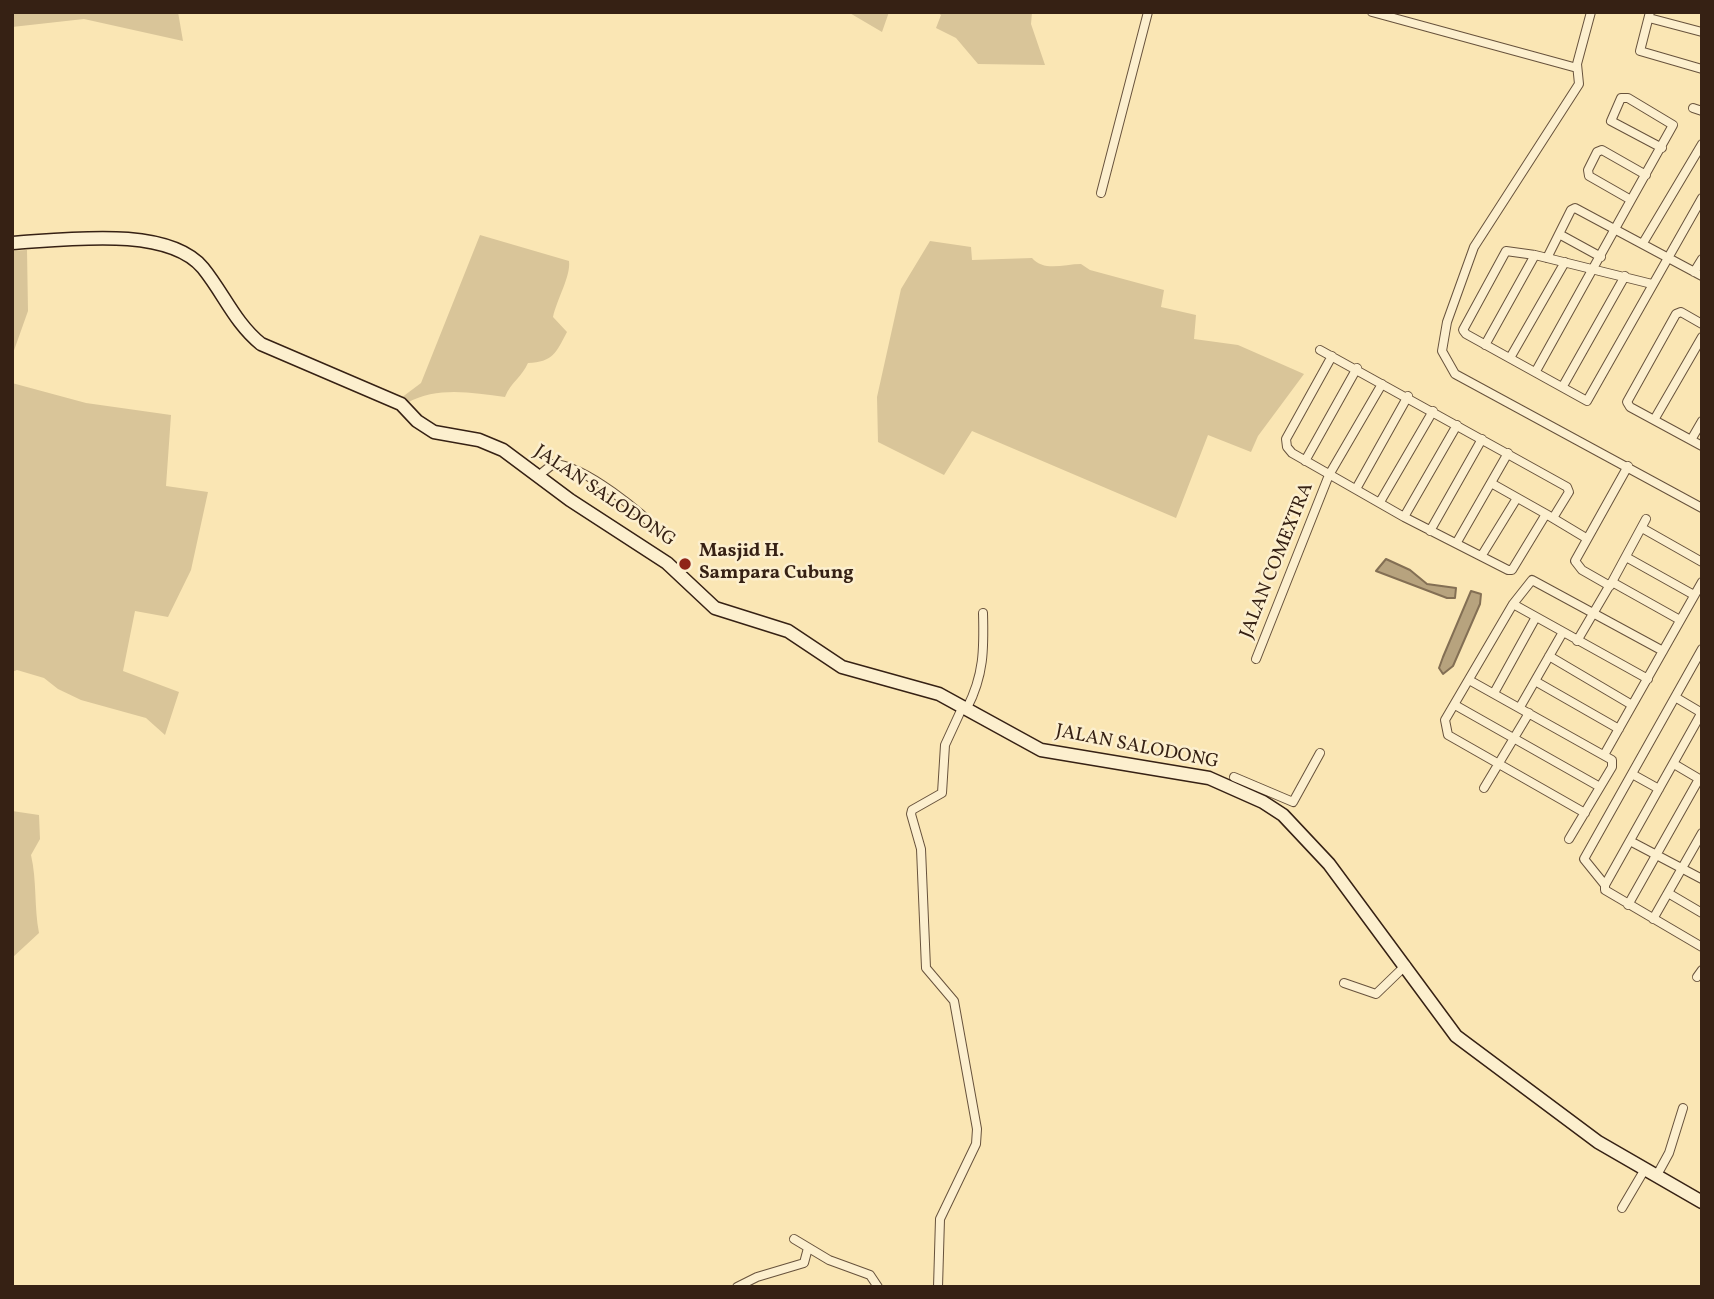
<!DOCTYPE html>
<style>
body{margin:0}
#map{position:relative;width:1714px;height:1299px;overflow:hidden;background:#fae6b4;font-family:Vollkorn,serif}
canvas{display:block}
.frame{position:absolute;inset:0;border:14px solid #362114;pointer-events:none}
</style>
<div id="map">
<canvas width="1714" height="1299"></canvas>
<div class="frame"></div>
</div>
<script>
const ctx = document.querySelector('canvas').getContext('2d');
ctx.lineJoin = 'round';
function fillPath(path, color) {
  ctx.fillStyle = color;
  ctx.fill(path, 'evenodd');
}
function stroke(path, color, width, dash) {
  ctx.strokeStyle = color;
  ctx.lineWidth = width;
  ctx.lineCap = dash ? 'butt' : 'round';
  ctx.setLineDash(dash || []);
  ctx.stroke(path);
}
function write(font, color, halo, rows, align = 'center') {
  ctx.font = font + ' Vollkorn,serif';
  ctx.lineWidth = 5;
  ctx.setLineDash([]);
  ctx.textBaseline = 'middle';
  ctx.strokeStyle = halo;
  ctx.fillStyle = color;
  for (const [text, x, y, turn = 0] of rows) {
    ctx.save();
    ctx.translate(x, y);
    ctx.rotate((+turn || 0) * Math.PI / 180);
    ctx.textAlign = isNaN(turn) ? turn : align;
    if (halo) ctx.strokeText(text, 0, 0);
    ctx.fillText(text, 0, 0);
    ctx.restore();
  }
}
fillPath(new Path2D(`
 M 12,12 L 178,12 L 183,41 L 84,19 L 12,27 Z
 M 848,12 L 889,12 L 882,32 Z
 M 937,12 L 1032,12 L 1031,24 L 1045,65 L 978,64 L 956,38 L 936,28 L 941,15 Z
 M 480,235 L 569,261 C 571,276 557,299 553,317 L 567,332 C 556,353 553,362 528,363 C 522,377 511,382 505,397 C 472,393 438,386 407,403 L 401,398 L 421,383 Z
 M 930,241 L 971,247 L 972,260 L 1032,258 C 1044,272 1064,264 1081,264 L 1090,270 L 1164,290 L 1161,307 L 1196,315 L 1194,339 L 1238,345 L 1304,374 L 1258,436 L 1251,452 L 1208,435 L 1176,518 L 972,431 L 944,475 L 878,442 L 877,397 L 901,289 Z
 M 27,250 L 28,311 L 12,356 L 12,251 Z
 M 12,383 L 86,403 L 171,415 L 166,486 L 208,492 L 191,570 L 168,617 L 135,611 L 123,671 L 179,692 L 165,735 L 146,718 L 81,700 L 58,689 L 44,678 L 17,670 L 12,672 Z
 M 12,811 L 39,815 L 40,839 L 31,855 C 37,881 34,907 39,933 L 12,958 Z`), '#d9c599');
const water = new Path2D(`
 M 1386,559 L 1410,570 L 1427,584 L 1456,588 L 1455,598 L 1447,598 L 1376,571 Z
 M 1471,591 L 1481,594 L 1480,604 L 1453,666 L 1443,674 L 1439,668 L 1443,657 Z`);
fillPath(water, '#b7a37e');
stroke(water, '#836f54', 2);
const street = new Path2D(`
 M 1372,12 L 1577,68
 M 1591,12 L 1577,64 L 1579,84 L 1474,247 L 1447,322 L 1442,351 L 1455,374 L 1702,508
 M 1650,12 L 1640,51 L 1702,69
 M 1649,18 L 1702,32
 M 1693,108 L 1702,111
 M 1101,193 L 1148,12
 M 1631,200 L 1673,125 L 1628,98 L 1621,98 L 1611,121 L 1662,148
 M 1559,234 L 1601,257
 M 1643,243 L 1702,144
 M 1547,258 L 1571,210 L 1575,208 L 1702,276
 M 1694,272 L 1702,259
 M 1652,284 L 1535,255 L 1506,251 L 1463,330 L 1466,334 L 1587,401 L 1702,198
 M 1702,324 L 1681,312 L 1676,314 L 1627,402 L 1630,407 L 1702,446
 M 1485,345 L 1535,255
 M 1320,350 L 1567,487 L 1569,492 L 1553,518
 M 1332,356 L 1286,439 L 1287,447 L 1292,453 L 1404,517 L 1508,570 L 1512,570 L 1546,514 L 1586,538
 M 1510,358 L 1565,262
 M 1536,371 L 1631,200 L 1589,176 L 1588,170 L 1597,152 L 1602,150 L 1646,175
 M 1563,386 L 1625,276
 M 1654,420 L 1702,337
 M 1691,440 L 1702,421
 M 1305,461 L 1357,368
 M 538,476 L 553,464 C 585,465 643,514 664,536
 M 1491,483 L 1546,514
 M 1356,489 L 1408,396
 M 1380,502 L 1433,411
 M 1404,517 L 1457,425
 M 1646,519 L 1612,582 L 1680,620
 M 1642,528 L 1702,562
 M 1430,531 L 1482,439
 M 1457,542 L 1508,453
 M 1482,555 L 1517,498
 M 1626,557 L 1694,595
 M 1610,586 L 1582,570 L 1575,561 L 1628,466
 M 1513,604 L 1648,679
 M 1577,641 L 1611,583
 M 1702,649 L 1584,859 L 1605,885 L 1605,890 L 1702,947
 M 1549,656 L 1632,705
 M 1256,659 L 1329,475 L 1382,384
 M 1469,680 L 1612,760 L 1612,767 L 1569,839
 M 1535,681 L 1619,729
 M 1494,693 L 1536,617
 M 1675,697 L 1702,713
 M 1455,705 L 1600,787
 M 1520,707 L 1563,632
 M 967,708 C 984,675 984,649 983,613
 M 1604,755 L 1702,582
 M 1674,764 L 1701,780
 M 1632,774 L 1659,789
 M 1234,777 L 1293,802 L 1320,753
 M 1484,788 L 1529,713
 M 1585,813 L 1448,735 L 1445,720 L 1513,604 L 1532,580 L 1663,651
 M 1630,841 L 1702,879
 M 1605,885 L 1702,712
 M 1668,893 L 1702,913
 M 1628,905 L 1699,779
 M 1653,919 L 1702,833
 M 1697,977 L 1702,970
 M 1344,983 L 1376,994 L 1406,965
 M 1657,1175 L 1669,1153 L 1683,1108
 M 1622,1208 L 1645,1169
 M 794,1239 L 829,1260 L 870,1275 L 878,1287
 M 737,1287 L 757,1277 L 804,1263 L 808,1248
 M 938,1287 L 940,1219 L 976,1144 L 977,1129 L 954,1001 L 926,968 L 921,849 L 911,814 L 912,810 L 942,793 L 945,745 L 963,706`);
const secondary = new Path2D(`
 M 12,243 C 64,240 167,225 203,268 C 224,294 235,323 261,344 L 401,404 L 417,421 L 434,432 L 479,440 L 503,450 L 570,500 L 667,563 L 715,608 L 788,631 L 842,667 L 939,694 L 1041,750 L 1209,778 L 1263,802 L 1283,815 L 1329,864 L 1456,1036 L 1598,1142 L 1702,1202`);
stroke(street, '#67523c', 10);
stroke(secondary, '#362114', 15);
stroke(street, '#fcefce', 8);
stroke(secondary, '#fcefce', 12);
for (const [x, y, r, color] of [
 [685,564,7,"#8f2418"]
]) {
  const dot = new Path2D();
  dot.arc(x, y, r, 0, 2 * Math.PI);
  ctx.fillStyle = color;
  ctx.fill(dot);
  stroke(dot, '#fcefce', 2.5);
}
write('19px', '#362114', '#fcefce', [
 ["JALAN SALODONG",604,497,34],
 ["JALAN COMEXTRA",1278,561,-68],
 ["JALAN SALODONG",1137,748,11]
]);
write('bold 19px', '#362114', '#fcefce', [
 ["Masjid H.",699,553],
 ["Sampara Cubung",699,575]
], 'left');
</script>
